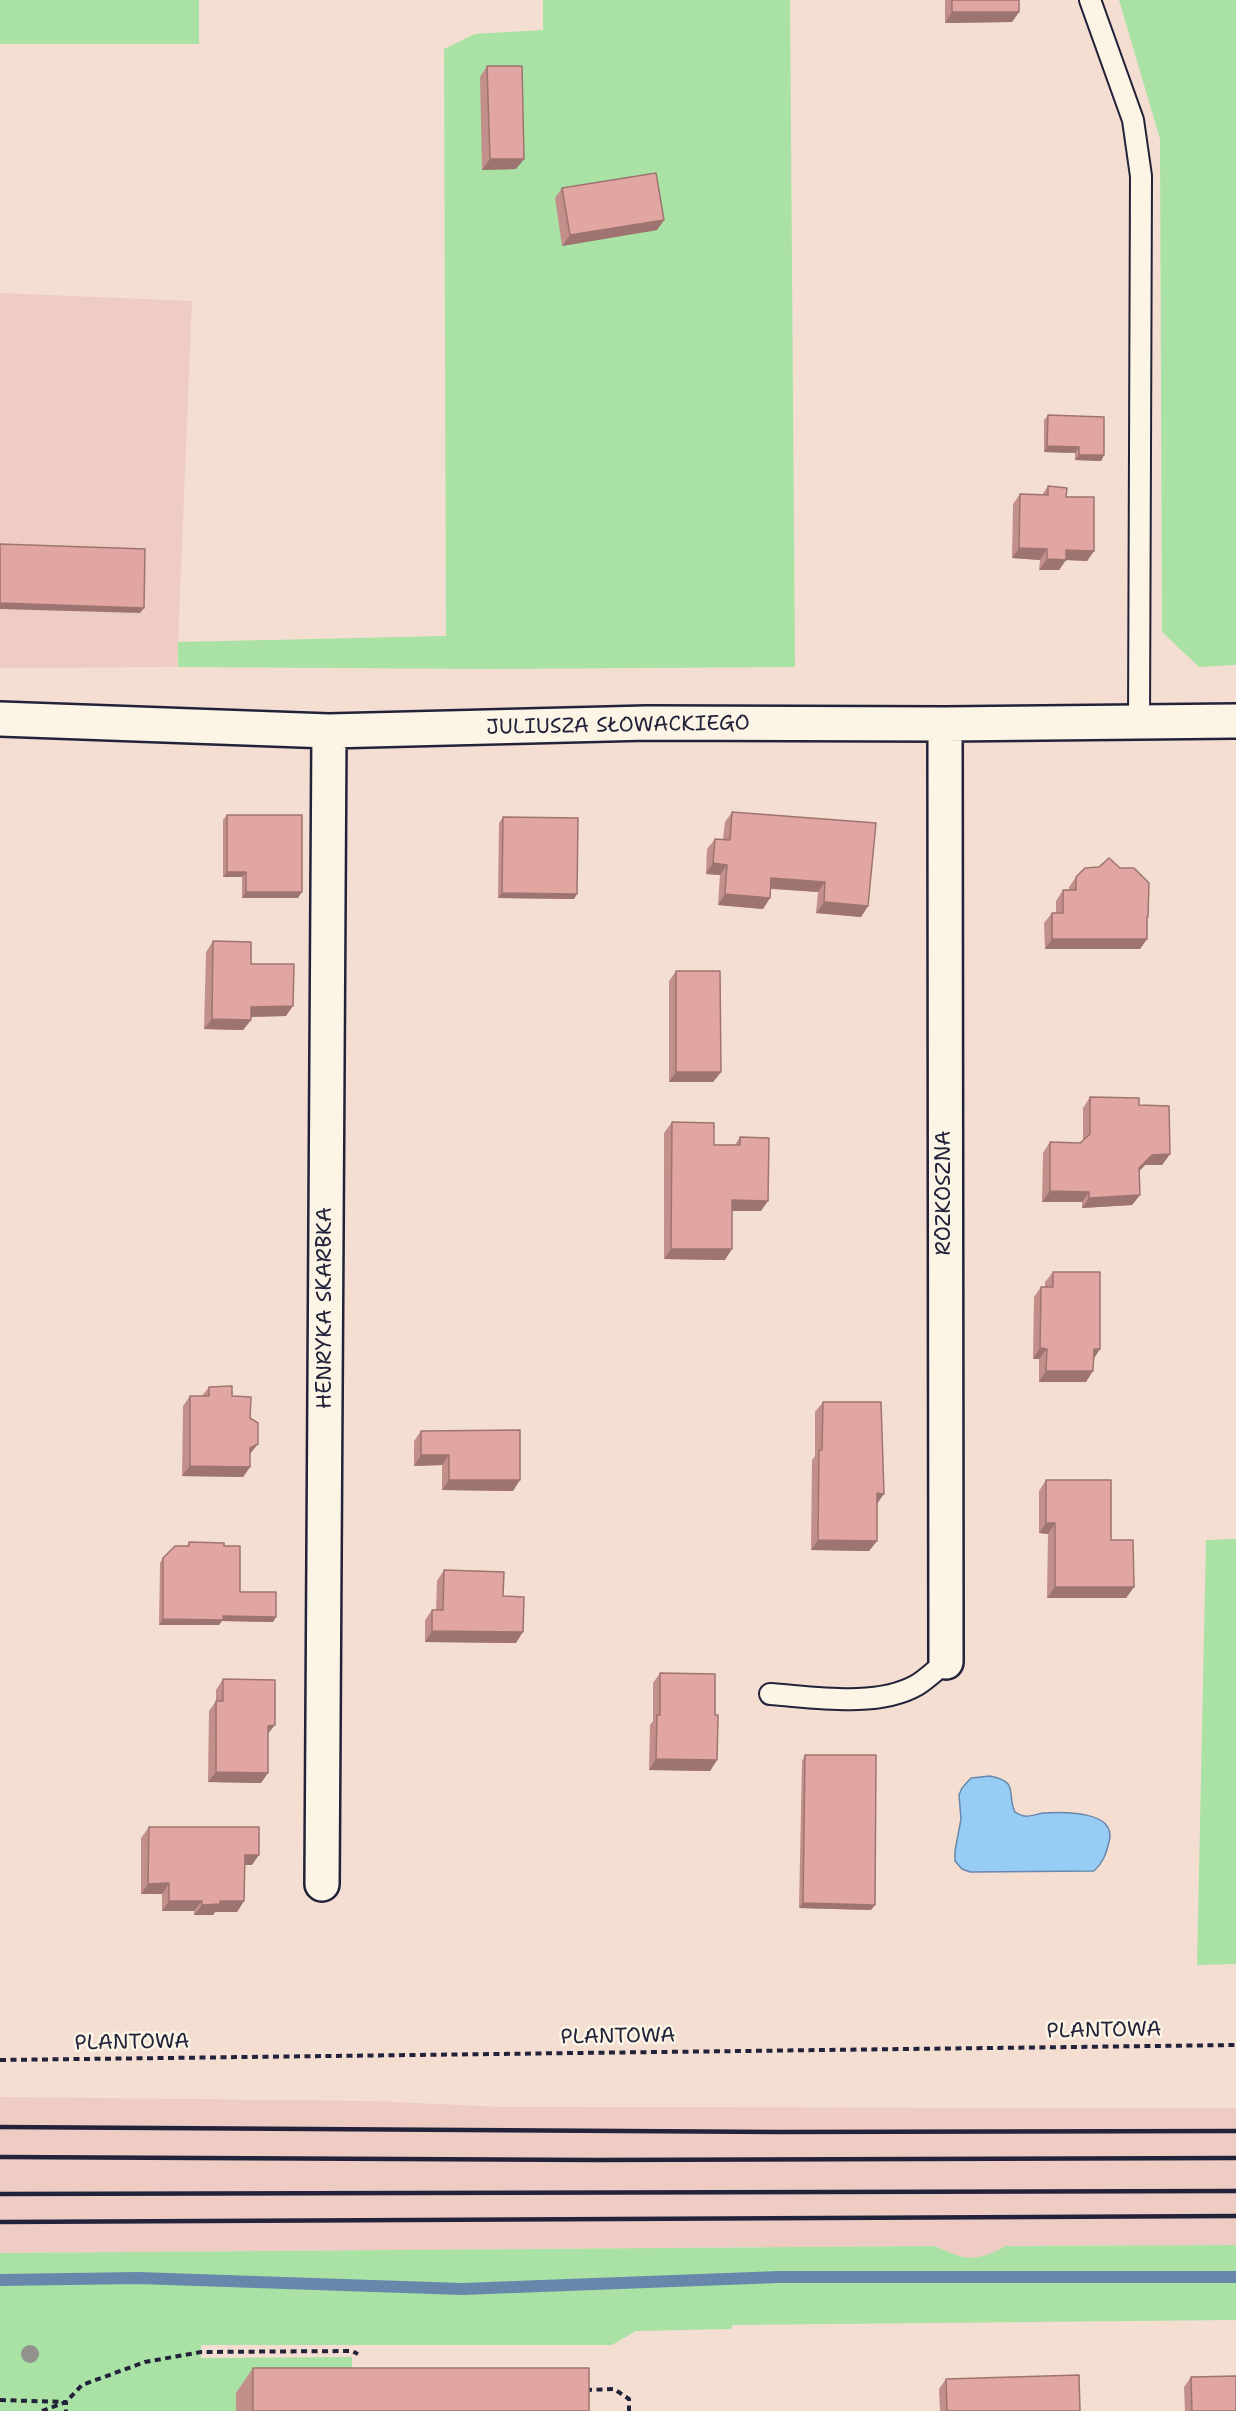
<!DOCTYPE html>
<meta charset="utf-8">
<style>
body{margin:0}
canvas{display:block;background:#f4ddd1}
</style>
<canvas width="1236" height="2411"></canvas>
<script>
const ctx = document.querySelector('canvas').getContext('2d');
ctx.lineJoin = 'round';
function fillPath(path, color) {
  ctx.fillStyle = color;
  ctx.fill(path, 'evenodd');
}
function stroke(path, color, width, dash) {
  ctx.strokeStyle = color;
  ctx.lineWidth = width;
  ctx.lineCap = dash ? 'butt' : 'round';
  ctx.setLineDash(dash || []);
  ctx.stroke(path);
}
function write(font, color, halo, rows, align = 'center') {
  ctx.font = font + ' "Shantell Sans",sans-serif';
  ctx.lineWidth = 5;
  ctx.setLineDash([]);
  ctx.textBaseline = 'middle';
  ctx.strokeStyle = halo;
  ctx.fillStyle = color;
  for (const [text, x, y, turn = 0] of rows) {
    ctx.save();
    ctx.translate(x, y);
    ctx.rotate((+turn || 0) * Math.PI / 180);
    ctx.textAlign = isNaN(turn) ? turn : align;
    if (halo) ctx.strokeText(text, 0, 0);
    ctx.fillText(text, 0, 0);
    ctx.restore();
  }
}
fillPath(new Path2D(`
 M 0,293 L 192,301 L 177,667 L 0,668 Z
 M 0,2097 L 372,2101 L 501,2107 L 1236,2108 L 1236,2245 L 1006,2246 L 983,2258 L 959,2258 L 935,2246 L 0,2253 Z`), '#eeccc3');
fillPath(new Path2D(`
 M 0,0 L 199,0 L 199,44 L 0,44 Z
 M 543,0 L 790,0 L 795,667 L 490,669 L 178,667 L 178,642 L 446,636 L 444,49 L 475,34 L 543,30 Z
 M 1119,0 L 1236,0 L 1236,665 L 1199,667 L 1162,632 L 1160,139 Z
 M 1236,1539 L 1236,1964 L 1197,1965 L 1206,1540 Z
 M 1236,2245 L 1236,2320 L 732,2325 L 731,2329 L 636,2331 L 612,2345 L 201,2345 L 201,2358 L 352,2357 L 352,2393 L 236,2393 L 236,2411 L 0,2411 L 0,2253 L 935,2246 C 967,2261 975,2262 1006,2246 Z`), '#aae2a6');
const water = new Path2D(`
 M 990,1776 C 1020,1782 1006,1793 1015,1812 C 1016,1813 1023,1816 1024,1816 C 1030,1817 1037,1814 1043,1813 C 1062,1812 1118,1810 1109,1842 C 1106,1854 1103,1863 1094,1871 L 970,1872 L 962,1869 L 955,1861 L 955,1851 L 961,1819 L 959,1795 L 962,1788 L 971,1778 Z`);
fillPath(water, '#97ccf5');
stroke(water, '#6888ab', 1.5);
stroke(new Path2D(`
 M 0,2280 L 138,2278 L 462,2289 L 779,2277 L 1236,2277`), '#6888ab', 12);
const lane = new Path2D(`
 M 1090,0 L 1133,120 L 1141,176 L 1139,723
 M 770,1694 C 814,1697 877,1708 917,1685 C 927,1679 937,1669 946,1662`);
const street = new Path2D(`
 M 0,719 L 329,731 L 647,723 L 945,724 L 1236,721
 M 945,724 L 946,1662
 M 322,1884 L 329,731`);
stroke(lane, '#22223b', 24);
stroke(street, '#22223b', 38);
stroke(new Path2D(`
 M 0,2060 L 1236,2045
 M 586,2390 L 614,2389 L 629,2399 L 629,2411
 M 0,2400 L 66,2402 L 66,2411
 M 42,2411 L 66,2402 L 82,2385 L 145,2362 L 201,2352 L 352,2351 L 358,2354`), '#22223b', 4, [6, 4.5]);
stroke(lane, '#fcf5e5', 20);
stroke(street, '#fcf5e5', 33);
stroke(new Path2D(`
 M 0,2127 L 777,2132 L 1236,2131
 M 0,2157 L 596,2160 L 1236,2158
 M 0,2194 L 1236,2191
 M 0,2222 L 1236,2216`), '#22223b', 4.5);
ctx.fillStyle = '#93918d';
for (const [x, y] of [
 [30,2354]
]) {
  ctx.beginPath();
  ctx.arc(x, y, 9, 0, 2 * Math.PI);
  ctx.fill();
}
fillPath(new Path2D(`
 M 945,0 L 1019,0 L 1019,12 L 1012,22 L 945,23 Z
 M 487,66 L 524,159 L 516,169 L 482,170 L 480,77 Z
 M 562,188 L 664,220 L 657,230 L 562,246 L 555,198 Z
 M 1048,415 L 1104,455 L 1101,461 L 1075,460 L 1075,453 L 1044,452 L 1044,420 Z
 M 1048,486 L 1066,497 L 1094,551 L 1087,561 L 1066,560 L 1059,570 L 1039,570 L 1040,560 L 1012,558 L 1013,504 L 1020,494 L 1042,495 Z
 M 732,812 L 868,906 L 861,917 L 816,913 L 818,892 L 771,889 L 770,898 L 763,909 L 718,905 L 720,875 L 706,874 L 707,849 L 715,839 L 723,839 L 725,822 Z
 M 227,815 L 298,898 L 242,898 L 242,877 L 223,877 L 223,820 Z
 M 503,817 L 574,899 L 498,898 L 499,823 Z
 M 1076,877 L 1147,920 L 1147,939 L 1140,949 L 1045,949 L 1044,923 L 1052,913 L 1056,913 L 1056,901 L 1063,890 L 1069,890 L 1069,887 Z
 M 213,941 L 251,964 L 286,1016 L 251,1017 L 251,1020 L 243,1030 L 204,1029 L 206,952 Z
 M 676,971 L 721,1072 L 713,1082 L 669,1082 L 669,981 Z
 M 1090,1097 L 1139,1105 L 1170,1154 L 1162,1165 L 1145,1165 L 1139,1171 L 1140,1195 L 1132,1205 L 1082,1208 L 1082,1202 L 1042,1202 L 1043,1153 L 1050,1142 L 1080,1143 L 1083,1141 L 1083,1108 Z
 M 672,1122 L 714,1145 L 735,1145 L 740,1137 L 761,1211 L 732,1211 L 725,1260 L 664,1259 L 664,1133 Z
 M 1053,1272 L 1100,1349 L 1094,1358 L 1086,1382 L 1039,1382 L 1039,1359 L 1033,1359 L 1034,1297 L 1041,1287 L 1045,1287 L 1045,1282 Z
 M 209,1387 L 232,1396 L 250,1454 L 250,1467 L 243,1477 L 182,1476 L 183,1406 L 190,1396 L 202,1396 Z
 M 823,1402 L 877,1504 L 877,1541 L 869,1551 L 811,1550 L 812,1460 L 815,1456 L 815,1412 Z
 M 421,1431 L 513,1491 L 442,1490 L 442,1465 L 414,1466 L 414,1441 Z
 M 1046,1480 L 1111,1540 L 1134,1587 L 1126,1598 L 1047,1598 L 1048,1534 L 1039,1533 L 1039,1491 Z
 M 189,1542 L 224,1546 L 240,1592 L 276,1617 L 273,1622 L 222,1621 L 219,1625 L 159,1625 L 160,1563 L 163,1558 L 187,1546 Z
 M 444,1570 L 503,1596 L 516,1643 L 425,1642 L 425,1620 L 432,1610 L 436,1610 L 437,1581 Z
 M 660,1673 L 715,1715 L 717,1760 L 710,1771 L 649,1770 L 650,1725 L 653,1721 L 653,1683 Z
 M 223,1679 L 268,1734 L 261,1783 L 208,1782 L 209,1711 L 216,1701 L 216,1690 Z
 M 805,1755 L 871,1910 L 799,1908 L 802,1761 Z
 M 149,1827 L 252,1865 L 245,1865 L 244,1901 L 237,1912 L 215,1912 L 213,1915 L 194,1915 L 194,1911 L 162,1911 L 162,1894 L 141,1894 L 141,1838 Z
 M 253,2368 L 589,2411 L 236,2411 L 236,2393 Z
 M 1191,2377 L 1236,2411 L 1185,2411 L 1184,2387 Z
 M 946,2379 L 1080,2411 L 940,2411 L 939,2389 Z`), '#c28f8b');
fillPath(new Path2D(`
 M 952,12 L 1019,12 L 1012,22 L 945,23 Z
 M 490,159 L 524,159 L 516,169 L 482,170 Z
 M 664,220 L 657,230 L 562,246 L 570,235 Z
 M 1047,446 L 1079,447 L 1075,453 L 1044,452 Z
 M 1079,455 L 1104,455 L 1101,461 L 1075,460 Z
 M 1019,548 L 1047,549 L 1040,560 L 1012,558 Z
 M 1066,550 L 1094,551 L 1087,561 L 1066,560 L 1059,570 L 1039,570 L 1047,559 Z
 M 0,603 L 144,608 L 140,613 L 0,609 Z
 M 713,863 L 727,865 L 720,875 L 706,874 Z
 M 227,872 L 246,872 L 242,877 L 223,877 Z
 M 771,878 L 825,882 L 818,892 L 764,888 Z
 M 246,892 L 302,892 L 298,898 L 242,898 Z
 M 502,893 L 577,894 L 574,899 L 498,898 Z
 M 725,894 L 770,898 L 763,909 L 718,905 Z
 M 824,902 L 868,906 L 861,917 L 816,913 Z
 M 1052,939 L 1147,939 L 1140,949 L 1045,949 Z
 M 293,1006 L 286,1016 L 244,1017 L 251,1007 Z
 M 212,1019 L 251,1020 L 243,1030 L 204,1029 Z
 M 676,1072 L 721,1072 L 713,1082 L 669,1082 Z
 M 1170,1154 L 1162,1165 L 1145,1165 L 1132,1179 L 1139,1168 L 1152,1155 Z
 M 1050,1191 L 1089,1192 L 1082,1202 L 1042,1202 Z
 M 1140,1195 L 1132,1205 L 1082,1208 L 1089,1198 Z
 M 732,1200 L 768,1201 L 761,1211 L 725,1211 Z
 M 671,1249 L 732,1249 L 725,1260 L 664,1259 Z
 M 1040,1348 L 1047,1349 L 1039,1359 L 1033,1359 Z
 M 1094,1349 L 1100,1349 L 1093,1360 Z
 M 1046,1371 L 1093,1371 L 1086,1382 L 1039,1382 Z
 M 258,1444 L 250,1454 L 250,1448 Z
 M 421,1455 L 449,1455 L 442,1465 L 414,1466 Z
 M 190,1466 L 250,1467 L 243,1477 L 182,1476 Z
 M 449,1480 L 520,1480 L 513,1491 L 442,1490 Z
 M 877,1493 L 884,1494 L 877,1504 Z
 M 1046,1523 L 1055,1523 L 1048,1534 L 1039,1533 Z
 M 818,1540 L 877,1541 L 869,1551 L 811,1550 Z
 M 1055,1587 L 1134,1587 L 1126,1598 L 1047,1598 Z
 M 223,1616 L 276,1617 L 273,1622 L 222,1621 L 219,1625 L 159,1625 L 163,1619 Z
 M 432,1631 L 523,1632 L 516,1643 L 425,1642 Z
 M 275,1725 L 267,1735 L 268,1726 Z
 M 656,1759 L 717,1760 L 710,1771 L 649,1770 Z
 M 216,1772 L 268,1773 L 261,1783 L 208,1782 Z
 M 245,1855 L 259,1855 L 252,1865 L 237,1865 Z
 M 169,1883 L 162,1894 L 141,1894 L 148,1884 Z
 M 169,1901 L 202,1901 L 194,1911 L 162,1911 Z
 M 220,1901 L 244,1901 L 237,1912 L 215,1912 L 213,1915 L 194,1915 L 202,1905 Z
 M 803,1903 L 875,1905 L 871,1910 L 799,1908 Z`), '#9e7471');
const building = new Path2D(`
 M 952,0 L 1019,0 L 1019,12 L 952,12 Z
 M 487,66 L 522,66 L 524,159 L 490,159 Z
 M 656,173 L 664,220 L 570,235 L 562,188 Z
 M 1048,415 L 1104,417 L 1104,455 L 1079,455 L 1079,447 L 1047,446 Z
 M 1048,486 L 1067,488 L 1066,497 L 1094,497 L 1094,551 L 1066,550 L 1066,560 L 1047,559 L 1047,549 L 1019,548 L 1020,494 L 1048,495 Z
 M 0,544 L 145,549 L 144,608 L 0,603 Z
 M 732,812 L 876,823 L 868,906 L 824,902 L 825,882 L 771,878 L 770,898 L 725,894 L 727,865 L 713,863 L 715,839 L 730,840 Z
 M 227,815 L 302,815 L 302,892 L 246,892 L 246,872 L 227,872 Z
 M 503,817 L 578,818 L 577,894 L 502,893 Z
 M 1109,858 L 1120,868 L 1134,868 L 1149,883 L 1148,917 L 1147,917 L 1147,939 L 1052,939 L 1052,913 L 1063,913 L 1063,890 L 1076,890 L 1076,877 L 1085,868 L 1099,867 Z
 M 213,941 L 251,942 L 251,964 L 294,964 L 293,1006 L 251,1007 L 251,1020 L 212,1019 Z
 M 676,971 L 720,971 L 721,1072 L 676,1072 Z
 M 1090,1097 L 1139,1098 L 1139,1105 L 1169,1106 L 1170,1154 L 1152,1155 L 1139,1168 L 1140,1195 L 1089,1198 L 1089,1192 L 1050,1191 L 1050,1142 L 1080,1143 L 1090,1134 Z
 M 672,1122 L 714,1123 L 714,1145 L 740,1145 L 740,1137 L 769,1138 L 768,1201 L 732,1200 L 732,1249 L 671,1249 Z
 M 1053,1272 L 1100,1272 L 1100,1349 L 1094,1349 L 1093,1371 L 1046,1371 L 1047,1349 L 1040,1348 L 1041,1287 L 1053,1287 Z
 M 232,1386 L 232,1396 L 251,1397 L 250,1418 L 258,1423 L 258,1444 L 250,1448 L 250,1467 L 190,1466 L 190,1396 L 209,1396 L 209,1387 Z
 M 823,1402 L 881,1402 L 884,1494 L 877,1493 L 877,1541 L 818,1540 L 819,1450 L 822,1450 Z
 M 520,1430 L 520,1480 L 449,1480 L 449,1455 L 421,1455 L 421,1431 Z
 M 1046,1480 L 1111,1480 L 1111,1540 L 1133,1540 L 1134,1587 L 1055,1587 L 1055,1523 L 1046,1523 Z
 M 189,1542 L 224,1543 L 224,1546 L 240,1546 L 240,1592 L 276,1592 L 276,1617 L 223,1616 L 223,1620 L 163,1619 L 163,1558 L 175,1546 L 189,1546 Z
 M 444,1570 L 504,1572 L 503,1596 L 524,1597 L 523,1632 L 432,1631 L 432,1610 L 443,1610 Z
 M 660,1673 L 715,1674 L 715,1715 L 718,1715 L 718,1719 L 717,1760 L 656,1759 L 657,1715 L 660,1715 Z
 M 223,1679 L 275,1680 L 275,1725 L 268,1726 L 268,1773 L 216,1772 L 216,1701 L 223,1701 Z
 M 805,1755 L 876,1755 L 875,1905 L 803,1903 Z
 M 149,1827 L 259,1827 L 259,1855 L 245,1855 L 244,1901 L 220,1901 L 220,1904 L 202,1905 L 202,1901 L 169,1901 L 169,1883 L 148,1884 Z
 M 253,2368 L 589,2368 L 589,2411 L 253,2411 Z
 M 1079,2375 L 1080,2411 L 947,2411 L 946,2379 Z
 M 1236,2376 L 1236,2411 L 1192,2411 L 1191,2377 Z`);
fillPath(building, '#e1a6a2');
stroke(building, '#9e7471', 1.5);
write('21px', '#22223b', '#fcf5e5', [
 ["JULIUSZA SŁOWACKIEGO",618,726,-1],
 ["ROZKOSZNA",945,1193,-90],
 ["HENRYKA SKARBKA",326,1308,-90],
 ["PLANTOWA",1104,2031,-1],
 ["PLANTOWA",618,2037,-1],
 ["PLANTOWA",132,2043,-1]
]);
</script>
